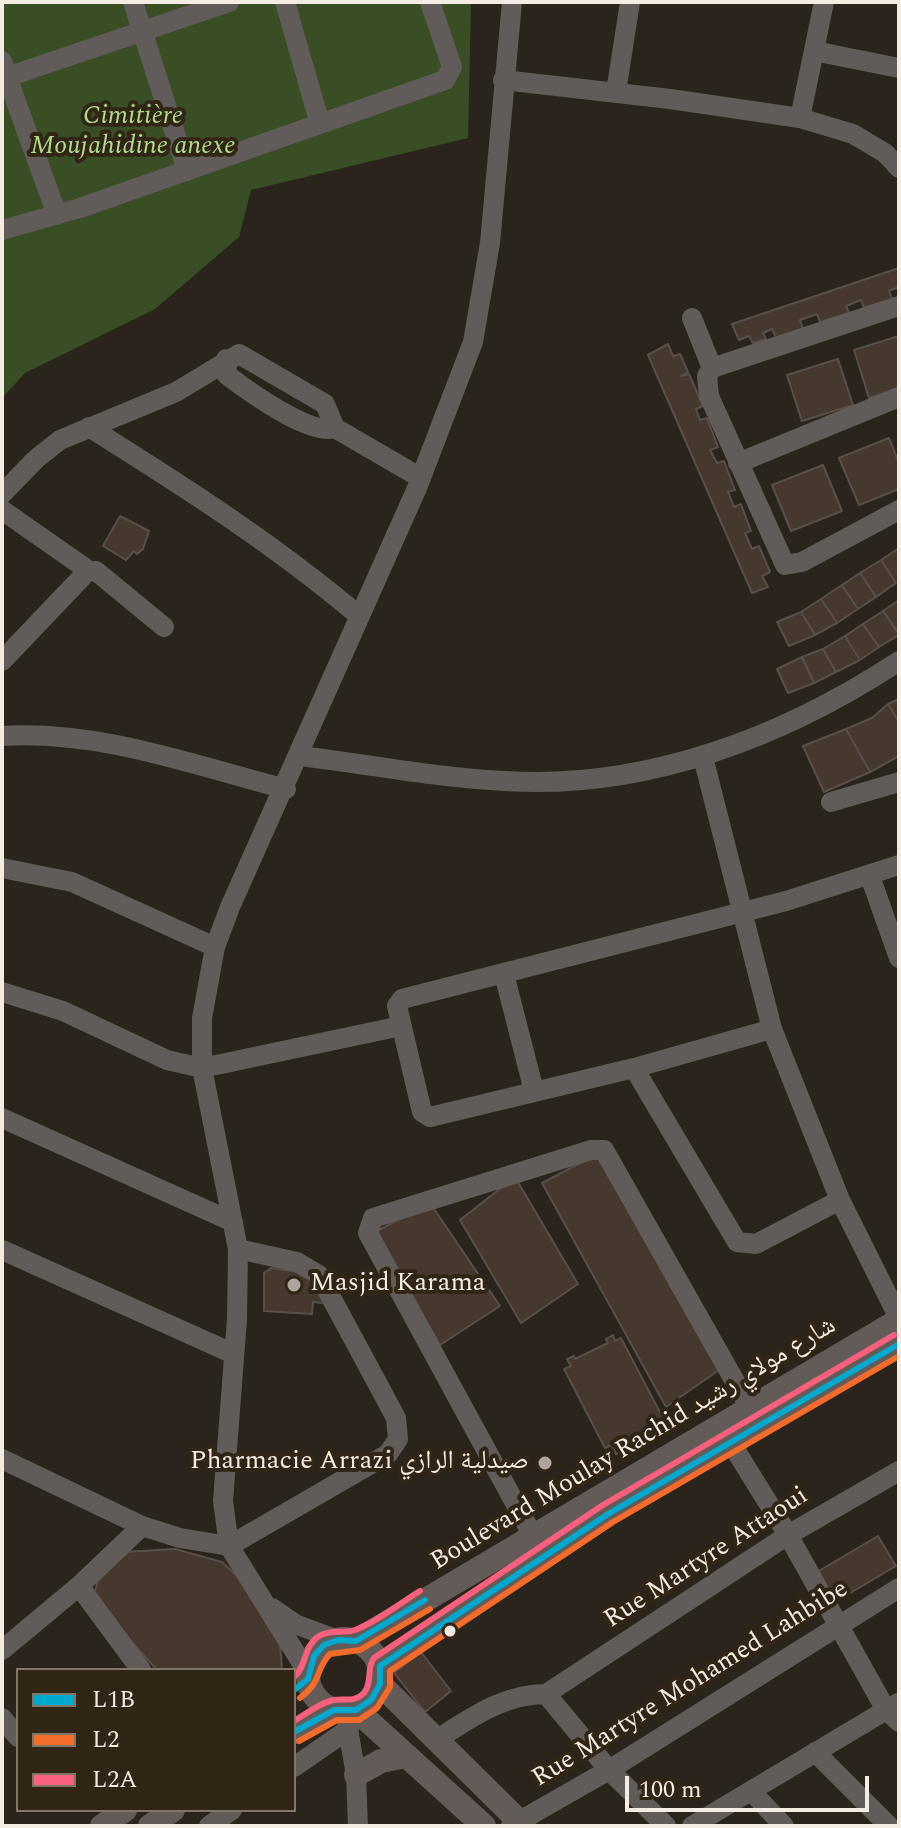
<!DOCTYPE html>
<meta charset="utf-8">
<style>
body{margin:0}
#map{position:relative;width:901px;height:1828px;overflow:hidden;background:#2b241c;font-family:Spectral,serif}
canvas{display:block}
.frame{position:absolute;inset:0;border:4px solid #f4ece2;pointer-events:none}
.legend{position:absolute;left:16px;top:1668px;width:280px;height:144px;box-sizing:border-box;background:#312516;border:2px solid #7f7568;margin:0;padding:10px 14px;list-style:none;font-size:24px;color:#f4ece2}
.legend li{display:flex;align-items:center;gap:16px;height:40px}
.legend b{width:40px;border:2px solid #7f7568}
.scale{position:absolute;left:625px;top:1776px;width:244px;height:36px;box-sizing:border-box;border:4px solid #f4ece2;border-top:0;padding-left:10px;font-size:24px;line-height:28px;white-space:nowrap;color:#f4ece2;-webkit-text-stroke:6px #312516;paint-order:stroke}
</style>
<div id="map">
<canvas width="901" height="1828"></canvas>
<div class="frame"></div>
<ul class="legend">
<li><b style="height:10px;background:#00a9ce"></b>L1B</li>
<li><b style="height:10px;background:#f36c2b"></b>L2</li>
<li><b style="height:10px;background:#f8607d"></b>L2A</li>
</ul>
<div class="scale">100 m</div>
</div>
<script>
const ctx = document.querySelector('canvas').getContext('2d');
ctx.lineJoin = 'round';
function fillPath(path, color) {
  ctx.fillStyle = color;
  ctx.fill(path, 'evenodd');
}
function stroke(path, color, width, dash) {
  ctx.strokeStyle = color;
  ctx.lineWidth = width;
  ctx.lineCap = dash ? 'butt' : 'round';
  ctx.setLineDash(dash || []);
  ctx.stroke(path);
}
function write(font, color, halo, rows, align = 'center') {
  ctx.font = font + ' Spectral,"Noto Naskh Arabic",serif';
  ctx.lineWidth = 8;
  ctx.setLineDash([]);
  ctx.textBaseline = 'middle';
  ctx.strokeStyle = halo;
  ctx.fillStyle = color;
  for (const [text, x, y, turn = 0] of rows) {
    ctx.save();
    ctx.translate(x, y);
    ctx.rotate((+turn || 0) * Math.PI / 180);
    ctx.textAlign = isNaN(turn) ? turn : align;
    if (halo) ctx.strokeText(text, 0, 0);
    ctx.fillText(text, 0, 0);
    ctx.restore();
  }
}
fillPath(new Path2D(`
 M 2,2 L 471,2 L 468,138 L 251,190 L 239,237 L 155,309 L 25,373 L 2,398 Z`), '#3a4e25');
const building = new Path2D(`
 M 899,268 L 899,287 L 889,291 L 892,299 L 864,308 L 861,300 L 846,306 L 849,313 L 820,322 L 817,314 L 800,320 L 803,329 L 776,338 L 772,329 L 763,333 L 766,339 L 753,343 L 749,336 L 739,340 L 732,324 Z
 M 899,336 L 899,388 L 869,398 L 854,350 Z
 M 668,344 L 673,356 L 680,354 L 688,372 L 681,376 L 689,374 L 703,406 L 696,409 L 700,420 L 707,418 L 718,447 L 710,450 L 717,463 L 724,461 L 735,490 L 728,492 L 734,507 L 741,504 L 751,531 L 745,533 L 752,549 L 759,546 L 770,572 L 762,576 L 768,587 L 752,593 L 648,355 Z
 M 838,359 L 853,405 L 802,421 L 787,375 Z
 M 889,438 L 899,463 L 899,489 L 859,505 L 839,458 Z
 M 823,465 L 842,511 L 791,531 L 772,485 Z
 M 120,516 L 149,531 L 143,549 L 137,554 L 134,551 L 126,560 L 103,546 Z
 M 899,548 L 899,581 L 896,583 L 881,560 Z
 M 881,560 L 896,583 L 876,597 L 860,573 Z
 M 860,573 L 876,597 L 858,609 L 842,585 Z
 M 842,585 L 858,609 L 837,623 L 821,599 Z
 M 821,599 L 837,623 L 815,635 L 801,612 Z
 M 899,600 L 899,633 L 883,611 Z
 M 883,611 L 899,635 L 879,647 L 863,624 Z
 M 801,612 L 815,635 L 789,646 L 777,622 Z
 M 863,624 L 879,647 L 860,660 L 845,636 Z
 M 845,636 L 860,660 L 836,672 L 823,649 Z
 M 823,649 L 836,672 L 814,683 L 802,657 Z
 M 802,657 L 814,683 L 788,693 L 777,669 Z
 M 899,699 L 899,722 L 888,704 Z
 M 888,704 L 899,722 L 899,756 L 870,772 L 846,729 L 872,718 Z
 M 846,729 L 870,772 L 824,792 L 803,746 Z
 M 598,1154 L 722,1368 L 666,1407 L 542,1183 Z
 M 515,1177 L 578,1284 L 521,1323 L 460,1220 Z
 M 430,1203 L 500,1306 L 440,1345 L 375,1232 Z
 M 271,1268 L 319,1275 L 332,1304 L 313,1302 L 312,1314 L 264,1311 L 264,1273 Z
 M 613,1335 L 615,1341 L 621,1338 L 664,1420 L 658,1423 L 662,1430 L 616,1454 L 611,1445 L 605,1448 L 564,1369 L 571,1366 L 567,1359 L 574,1356 L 575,1359 L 608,1343 L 606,1339 Z
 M 878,1536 L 896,1566 L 835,1602 L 817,1572 Z
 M 175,1549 L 222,1562 L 262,1599 L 279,1629 L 282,1670 L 157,1670 L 93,1599 L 101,1569 L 124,1552 Z
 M 421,1652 L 451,1691 L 425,1712 L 394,1673 Z`);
fillPath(building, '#46382f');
stroke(building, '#564f4a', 2);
stroke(new Path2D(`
 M 133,2 L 187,171
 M 285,2 L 320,124
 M 814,51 L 899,68
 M 2,61 L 7,77 L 229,2
 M 2,79 L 7,77 L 57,215
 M 503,80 L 670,99 L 800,118 L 853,134 L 885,153 L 899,168
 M 616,92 L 630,2
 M 800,118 L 824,2
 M 2,230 L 80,208 L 445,80 L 452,67 L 430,2
 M 899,306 L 712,368 L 707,376 L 709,396 L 785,565 L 802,562 L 899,510
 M 692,318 L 712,368
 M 226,359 L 227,375 C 248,391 310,436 335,428
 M 89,427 C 183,486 274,544 358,615
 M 738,463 L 899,397
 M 2,494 L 36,459 L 60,440 L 176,392 L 239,354 L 325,404 L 335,428 L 421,478
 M 2,510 L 85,568 L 83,576 L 2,661
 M 85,572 L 96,571 L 164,627
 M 2,736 C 99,730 193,765 286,789
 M 300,756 C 368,764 437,778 505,781 C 646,790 783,737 899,661
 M 703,757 L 772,1029 L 840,1200 L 899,1318
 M 831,802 L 899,782
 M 2,868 L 72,882 L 215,947
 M 870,876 L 899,958
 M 504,974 L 534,1091
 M 2,992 L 63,1011 L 167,1060 L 202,1068 L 401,1026
 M 772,1029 L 634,1068 L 430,1117 L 422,1112 L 397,1006 L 402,999 L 786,901 L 899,865
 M 634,1068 L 737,1242 L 756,1244 L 840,1200
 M 2,1118 L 233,1222
 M 2,1250 L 234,1354
 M 731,1443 L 788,1535 L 886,1710 L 899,1722
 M 2,1459 L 142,1526 L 180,1538 L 229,1546 L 388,1454 L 398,1439 L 396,1418 L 319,1275 L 297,1262 L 238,1249
 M 533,1536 L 368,1233 L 373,1218 L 591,1150 L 604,1150 L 750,1408
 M 79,1586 L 141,1670
 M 272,1608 L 295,1624 L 338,1640
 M 2,1650 L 79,1586 L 142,1526
 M 308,1673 L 229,1546 L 223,1501 L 237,1319 L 238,1249 L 202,1068 L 202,1018 L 215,947 L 230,907 L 417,488 L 473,342 L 490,243 L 512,2
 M 546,1694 L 788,1535 L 899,1471
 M 345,1712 L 356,1775 L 358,1826
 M 2,1718 L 18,1737
 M 436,1740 C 471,1718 503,1694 546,1694 L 609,1770 L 666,1826
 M 815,1752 L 889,1826
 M 294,1767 L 349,1729
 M 751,1791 L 784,1826
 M 209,1826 L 232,1810
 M 511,1826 L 609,1770 L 899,1588
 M 692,1826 L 898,1703`), '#615b59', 20);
stroke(new Path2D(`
 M308 1675a36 36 0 1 1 72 0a36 36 0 1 1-72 0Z
 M 356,1641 L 899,1320
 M 380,1666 L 608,1514 L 899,1344
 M 380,1684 L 524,1826
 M 356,1710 L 484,1826
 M 294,1732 L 334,1710
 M 356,1775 L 381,1761 L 405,1756
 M 102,1826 L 125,1810
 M 150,1826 L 173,1810`), '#625b58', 24);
stroke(new Path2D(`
 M 294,1690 L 308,1679 L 314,1656 L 324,1645 L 338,1640 L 356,1641 L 425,1600
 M 294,1732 L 334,1710 L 356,1710 L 371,1700 L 380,1684 L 380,1666 L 608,1514 L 899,1344`), '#00a9ce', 6);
stroke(new Path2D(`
 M 300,1698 C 324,1679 314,1671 330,1654 L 360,1650 L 430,1609
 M 299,1741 L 337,1720 L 359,1720 L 377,1708 L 390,1687 L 390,1671 L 613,1522 L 899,1356`), '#f36c2b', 6);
stroke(new Path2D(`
 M 294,1677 C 307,1667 303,1646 319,1636 C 331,1629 344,1634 355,1630 C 377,1622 400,1603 420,1591
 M 294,1721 C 306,1714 321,1702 334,1700 C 345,1698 354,1703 364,1693 C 373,1682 366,1668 374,1658 L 603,1505 L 894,1335`), '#f8607d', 6);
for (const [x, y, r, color] of [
 [294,1285,8,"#aea69d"],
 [545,1463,8,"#aea69d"],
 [450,1631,7,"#f4ece2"]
]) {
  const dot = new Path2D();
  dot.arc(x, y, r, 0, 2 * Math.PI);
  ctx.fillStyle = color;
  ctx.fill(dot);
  stroke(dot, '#312516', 3);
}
write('italic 26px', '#aedc89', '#312516', [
 ["Cimitière",133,118],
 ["Moujahidine anexe",133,148]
]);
write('26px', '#f4ece2', '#312516', [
 ["Masjid Karama",310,1285],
 ["Pharmacie Arrazi صيدلية الرازي",529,1463,"right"]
], 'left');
write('26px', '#f4ece2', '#312516', [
 ["Boulevard Moulay Rachid شارع مولاي رشيد",634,1445,-31],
 ["Rue Martyre Attaoui",707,1559,-33],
 ["Rue Martyre Mohamed Lahbibe",691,1685,-32]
]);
</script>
